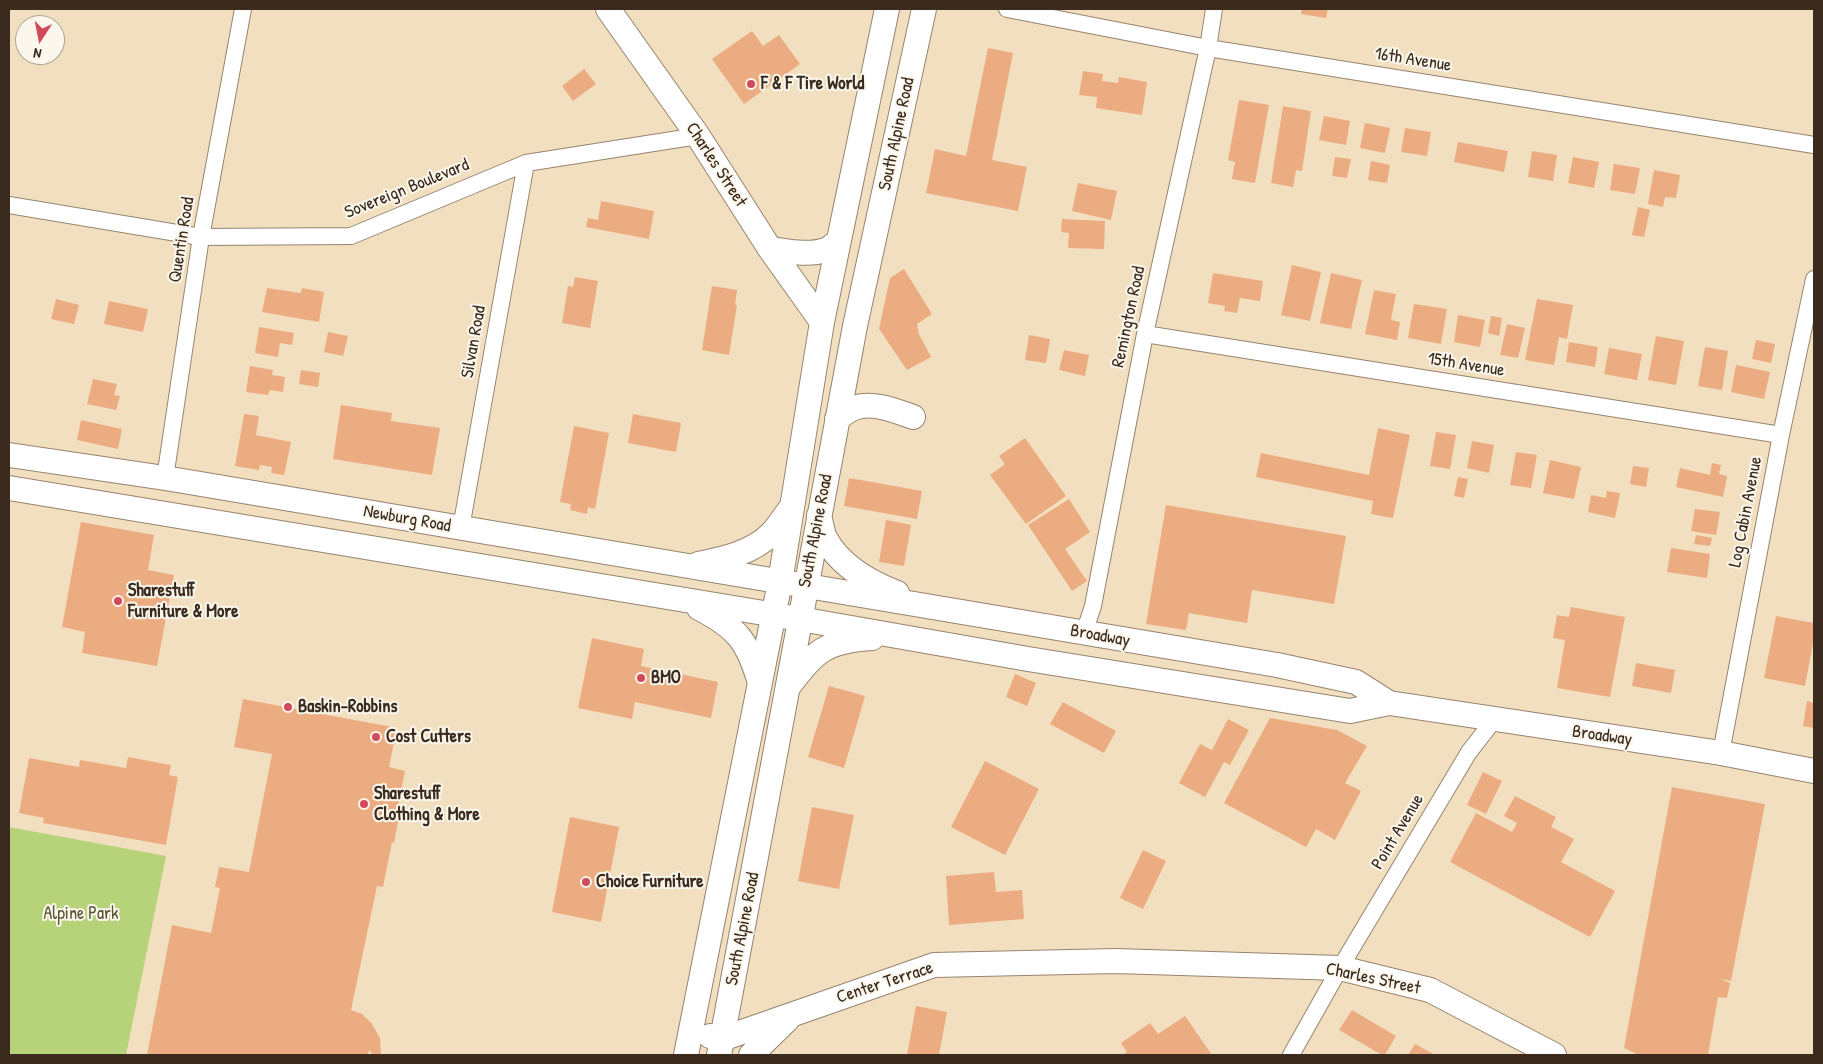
<!DOCTYPE html>
<style>
body{margin:0}
#map{position:relative;width:1823px;height:1064px;overflow:hidden;background:#f2dfc0;font-family:"Patrick Hand",sans-serif}
canvas{display:block}
.frame{position:absolute;inset:0;border:10px solid #3b2a1e;pointer-events:none}
.north{position:absolute;left:15px;top:15px;width:50px;height:50px;box-sizing:border-box;background:#fbf7ec;border:1px solid #aea59a;border-radius:50%;rotate:191deg;font-size:14px;font-weight:700;line-height:20px;text-align:center;color:#3b2a1e}
.north::after{content:'';display:block;margin:auto;width:18px;height:22px;background:#d1495b;clip-path:polygon(50% 0,100% 100%,50% 72%,0 100%)}
</style>
<div id="map">
<canvas width="1823" height="1064"></canvas>
<div class="frame"></div>
<div class="north">N</div>
</div>
<script>
const ctx = document.querySelector('canvas').getContext('2d');
ctx.lineJoin = 'round';
function fillPath(path, color) {
  ctx.fillStyle = color;
  ctx.fill(path, 'evenodd');
}
function stroke(path, color, width, dash) {
  ctx.strokeStyle = color;
  ctx.lineWidth = width;
  ctx.lineCap = dash ? 'butt' : 'round';
  ctx.setLineDash(dash || []);
  ctx.stroke(path);
}
function write(font, color, halo, rows, align = 'center') {
  ctx.font = font + ' "Patrick Hand",sans-serif';
  ctx.lineWidth = 4;
  ctx.setLineDash([]);
  ctx.textBaseline = 'middle';
  ctx.strokeStyle = halo;
  ctx.fillStyle = color;
  for (const [text, x, y, turn = 0] of rows) {
    ctx.save();
    ctx.translate(x, y);
    ctx.rotate((+turn || 0) * Math.PI / 180);
    ctx.textAlign = isNaN(turn) ? turn : align;
    if (halo) ctx.strokeText(text, 0, 0);
    ctx.fillText(text, 0, 0);
    ctx.restore();
  }
}
fillPath(new Path2D(`
 M 9,827 L 166,856 L 126,1055 L 9,1055 Z`), '#b6d37a');
fillPath(new Path2D(`
 M 1302,9 L 1328,9 L 1326,18 L 1301,14 Z
 M 752,31 L 763,46 L 779,35 L 800,64 L 744,104 L 712,59 Z
 M 988,48 L 1013,53 L 992,160 L 1027,167 L 1018,211 L 926,193 L 935,149 L 966,156 Z
 M 584,69 L 596,84 L 573,101 L 562,86 Z
 M 1083,71 L 1103,74 L 1102,81 L 1118,83 L 1119,77 L 1147,82 L 1142,115 L 1096,108 L 1097,97 L 1079,95 Z
 M 1239,100 L 1269,105 L 1255,183 L 1232,179 L 1235,162 L 1228,160 Z
 M 1283,106 L 1311,111 L 1302,171 L 1296,170 L 1293,187 L 1271,183 Z
 M 1324,116 L 1350,121 L 1346,145 L 1319,140 Z
 M 1365,123 L 1390,128 L 1385,153 L 1360,148 Z
 M 1405,128 L 1431,132 L 1427,156 L 1401,152 Z
 M 1458,142 L 1508,151 L 1504,172 L 1454,162 Z
 M 1532,151 L 1557,155 L 1553,181 L 1528,177 Z
 M 1335,157 L 1351,159 L 1347,178 L 1332,176 Z
 M 1573,157 L 1599,162 L 1594,188 L 1568,183 Z
 M 1371,161 L 1390,165 L 1387,183 L 1368,180 Z
 M 1614,164 L 1640,168 L 1635,194 L 1610,190 Z
 M 1654,170 L 1680,175 L 1676,198 L 1665,197 L 1663,207 L 1648,204 Z
 M 1078,183 L 1117,191 L 1111,220 L 1072,211 Z
 M 601,201 L 654,211 L 649,239 L 586,227 L 588,218 L 598,220 Z
 M 1638,207 L 1650,210 L 1644,237 L 1632,235 Z
 M 1062,219 L 1105,221 L 1104,249 L 1068,248 L 1069,233 L 1061,232 Z
 M 1292,265 L 1321,272 L 1310,321 L 1281,315 Z
 M 904,269 L 932,314 L 917,324 L 919,334 L 931,357 L 907,370 L 879,329 L 890,278 Z
 M 1213,273 L 1263,281 L 1260,301 L 1240,298 L 1237,313 L 1224,311 L 1225,306 L 1208,303 Z
 M 1331,273 L 1362,280 L 1351,329 L 1320,323 Z
 M 575,277 L 598,281 L 590,328 L 562,323 L 568,286 L 573,287 Z
 M 712,286 L 737,290 L 735,305 L 737,305 L 729,355 L 702,350 Z
 M 267,288 L 301,293 L 302,288 L 324,292 L 319,322 L 262,312 Z
 M 1374,290 L 1396,294 L 1391,320 L 1400,322 L 1397,340 L 1365,334 Z
 M 56,299 L 79,305 L 74,324 L 51,319 Z
 M 1537,299 L 1573,305 L 1567,339 L 1559,337 L 1554,365 L 1525,360 Z
 M 109,301 L 148,309 L 143,332 L 104,324 Z
 M 1414,304 L 1447,309 L 1441,344 L 1408,338 Z
 M 1458,315 L 1485,320 L 1480,347 L 1454,342 Z
 M 1491,316 L 1502,318 L 1499,336 L 1488,333 Z
 M 1507,324 L 1525,328 L 1518,358 L 1500,355 Z
 M 259,327 L 294,333 L 292,345 L 280,343 L 278,357 L 255,353 Z
 M 328,332 L 348,336 L 343,356 L 324,352 Z
 M 1029,335 L 1050,339 L 1046,363 L 1025,360 Z
 M 1656,336 L 1684,341 L 1676,385 L 1648,380 Z
 M 1756,340 L 1775,344 L 1771,363 L 1752,359 Z
 M 1569,342 L 1598,347 L 1595,367 L 1566,362 Z
 M 1705,347 L 1728,351 L 1722,390 L 1698,386 Z
 M 1609,348 L 1642,354 L 1637,380 L 1604,374 Z
 M 1064,350 L 1089,355 L 1085,376 L 1059,370 Z
 M 1736,365 L 1770,372 L 1764,399 L 1731,392 Z
 M 250,366 L 273,370 L 272,375 L 285,377 L 283,392 L 270,390 L 268,395 L 246,392 Z
 M 301,370 L 320,373 L 318,387 L 299,384 Z
 M 93,379 L 117,384 L 114,395 L 120,396 L 116,410 L 87,404 Z
 M 341,405 L 392,413 L 391,421 L 440,428 L 432,475 L 333,459 Z
 M 244,414 L 259,416 L 256,435 L 291,442 L 284,475 L 271,473 L 272,467 L 260,465 L 259,470 L 235,466 Z
 M 633,414 L 681,423 L 676,452 L 628,443 Z
 M 81,420 L 122,429 L 118,449 L 77,440 Z
 M 574,426 L 609,433 L 595,509 L 588,507 L 587,514 L 570,510 L 571,504 L 560,502 Z
 M 1378,428 L 1410,435 L 1393,518 L 1371,514 L 1373,501 L 1256,477 L 1261,453 L 1369,475 Z
 M 1436,432 L 1456,435 L 1450,469 L 1430,466 Z
 M 1025,438 L 1066,496 L 1026,524 L 990,475 L 1005,464 L 999,456 Z
 M 1472,441 L 1494,445 L 1489,473 L 1467,468 Z
 M 1516,452 L 1537,455 L 1531,488 L 1510,485 Z
 M 1550,460 L 1581,467 L 1574,499 L 1543,493 Z
 M 1712,463 L 1721,465 L 1719,474 L 1727,476 L 1723,497 L 1676,487 L 1680,468 L 1710,475 Z
 M 1633,466 L 1649,468 L 1646,487 L 1630,484 Z
 M 1458,477 L 1468,479 L 1464,498 L 1454,496 Z
 M 849,478 L 922,491 L 917,519 L 844,506 Z
 M 1607,491 L 1620,493 L 1615,518 L 1588,512 L 1591,495 L 1606,498 Z
 M 1069,499 L 1090,532 L 1065,549 L 1087,581 L 1072,591 L 1028,525 Z
 M 1166,505 L 1346,536 L 1334,604 L 1252,590 L 1247,623 L 1189,613 L 1186,630 L 1146,624 Z
 M 1695,509 L 1720,512 L 1716,535 L 1691,531 Z
 M 886,520 L 911,525 L 904,566 L 879,562 Z
 M 81,522 L 154,535 L 148,570 L 174,575 L 157,666 L 82,653 L 85,632 L 62,627 Z
 M 1696,535 L 1712,538 L 1710,546 L 1694,544 Z
 M 1671,548 L 1710,554 L 1707,578 L 1667,572 Z
 M 1571,607 L 1625,617 L 1610,697 L 1557,688 L 1565,640 L 1553,638 L 1557,615 L 1569,617 Z
 M 1776,616 L 1814,623 L 1814,638 L 1805,686 L 1764,678 Z
 M 592,638 L 644,649 L 641,666 L 718,682 L 711,718 L 635,702 L 632,719 L 578,708 Z
 M 1636,663 L 1675,670 L 1671,693 L 1632,686 Z
 M 1015,674 L 1036,683 L 1027,706 L 1006,697 Z
 M 829,686 L 865,696 L 844,768 L 808,757 Z
 M 243,699 L 397,728 L 389,767 L 405,771 L 396,816 L 399,816 L 394,843 L 392,842 L 383,887 L 377,886 L 351,1010 L 362,1014 L 372,1024 L 380,1038 L 381,1055 L 373,1055 L 369,1050 L 368,1055 L 147,1055 L 172,925 L 211,933 L 220,888 L 215,887 L 219,867 L 249,872 L 272,754 L 234,747 Z
 M 1807,701 L 1814,703 L 1814,728 L 1803,726 Z
 M 1063,702 L 1116,731 L 1104,753 L 1050,724 Z
 M 1270,718 L 1337,730 L 1367,746 L 1345,783 L 1361,791 L 1335,840 L 1316,829 L 1306,847 L 1224,803 Z
 M 1228,719 L 1249,730 L 1230,765 L 1224,762 L 1205,797 L 1179,783 L 1200,744 L 1212,750 Z
 M 128,757 L 171,765 L 169,775 L 178,777 L 166,845 L 43,823 L 44,818 L 19,813 L 29,758 L 79,767 L 80,760 L 126,768 Z
 M 985,761 L 1039,789 L 1005,855 L 951,827 Z
 M 1483,772 L 1502,781 L 1486,814 L 1467,805 Z
 M 1672,787 L 1765,804 L 1731,981 L 1721,979 L 1730,983 L 1727,998 L 1718,997 L 1708,1055 L 1639,1055 L 1624,1048 Z
 M 1515,796 L 1556,817 L 1551,827 L 1574,839 L 1561,862 L 1615,891 L 1590,937 L 1450,862 L 1476,813 L 1512,832 L 1517,823 L 1504,816 Z
 M 812,807 L 854,815 L 839,889 L 798,881 Z
 M 570,817 L 619,827 L 601,922 L 552,912 Z
 M 1143,850 L 1166,861 L 1143,909 L 1120,898 Z
 M 994,872 L 996,892 L 1022,890 L 1024,919 L 949,925 L 946,876 Z
 M 916,1006 L 947,1012 L 939,1055 L 907,1055 Z
 M 1352,1010 L 1396,1036 L 1385,1055 L 1382,1055 L 1339,1030 Z
 M 1185,1016 L 1212,1055 L 1122,1055 L 1127,1052 L 1121,1043 L 1150,1023 L 1158,1034 Z
 M 1415,1044 L 1435,1055 L 1408,1055 Z`), '#ecac82');
const minor = new Path2D(`
 M 1007,9 L 1208,48 L 1814,145
 M 9,205 L 201,237 L 351,236 L 526,163 L 698,136
 M 1145,334 L 1781,435
 M 165,478 L 201,237 L 243,9
 M 461,528 L 526,163
 M 1084,633 L 1093,606 L 1145,334 L 1208,48 L 1214,9
 M 1721,753 L 1781,435 L 1814,279
 M 1291,1055 L 1340,968 L 1469,752 L 1494,720`);
const secondary = new Path2D(`
 M 608,9 L 698,136 L 770,249 L 822,322
 M 770,249 C 787,251 808,256 825,250 C 830,249 834,244 838,242
 M 837,419 C 842,415 848,410 854,408 C 872,401 896,411 913,417
 M 9,455 L 165,478 L 1277,665 L 1356,682 L 1389,703
 M 9,488 L 800,619 L 1028,659 L 1350,711 L 1389,703 L 1721,753 L 1814,771
 M 819,515 C 821,522 822,531 825,538 C 840,566 868,582 897,593
 M 698,564 C 723,559 752,553 771,534 C 778,527 784,517 790,509
 M 699,608 C 738,628 748,642 760,683
 M 789,686 C 815,650 827,641 872,638
 M 710,1036 L 722,1039 L 934,965 L 1116,961 L 1340,968 L 1430,990 L 1554,1055
 M 686,1055 L 780,582 L 822,322 L 887,9
 M 719,1055 L 855,326 L 924,9
 M 751,1055 L 787,1020`);
stroke(minor, '#96846f', 18);
stroke(secondary, '#96846f', 26);
stroke(minor, '#fff', 16);
stroke(secondary, '#fff', 24);
for (const [x, y, r, color] of [
 [751,84,5,"#d1495b"],
 [118,601,5,"#d1495b"],
 [641,678,5,"#d1495b"],
 [288,707,5,"#d1495b"],
 [376,737,5,"#d1495b"],
 [364,804,5,"#d1495b"],
 [586,882,5,"#d1495b"]
]) {
  const dot = new Path2D();
  dot.arc(x, y, r, 0, 2 * Math.PI);
  ctx.fillStyle = color;
  ctx.fill(dot);
  stroke(dot, '#fbf7ec', 2);
}
write('18px', '#3b2a1e', '#fbf7ec', [
 ["16th Avenue",1413,60,9],
 ["South Alpine Road",897,134,-78],
 ["Charles Street",716,165,57],
 ["Sovereign Boulevard",407,189,-22],
 ["Quentin Road",182,240,-81],
 ["Remington Road",1129,317,-78],
 ["Silvan Road",474,342,-80],
 ["15th Avenue",1466,365,9],
 ["Log Cabin Avenue",1746,512,-79],
 ["Newburg Road",407,519,10],
 ["South Alpine Road",816,531,-79],
 ["Broadway",1100,636,10],
 ["Broadway",1602,736,8],
 ["Point Avenue",1398,832,-59],
 ["South Alpine Road",743,929,-79],
 ["Charles Street",1373,979,12],
 ["Center Terrace",885,983,-18]
]);
write('bold 18px', '#3b2a1e', '#fbf7ec', [
 ["F & F Tire World",761,84],
 ["Sharestuff",128,591],
 ["Furniture & More",128,612],
 ["BMO",651,678],
 ["Baskin-Robbins",298,707],
 ["Cost Cutters",386,737],
 ["Sharestuff",374,794],
 ["Clothing & More",374,815],
 ["Choice Furniture",596,882]
], 'left');
write('18px', '#5a5435', '#fbf7ec', [
 ["Alpine Park",81,914]
]);
</script>
